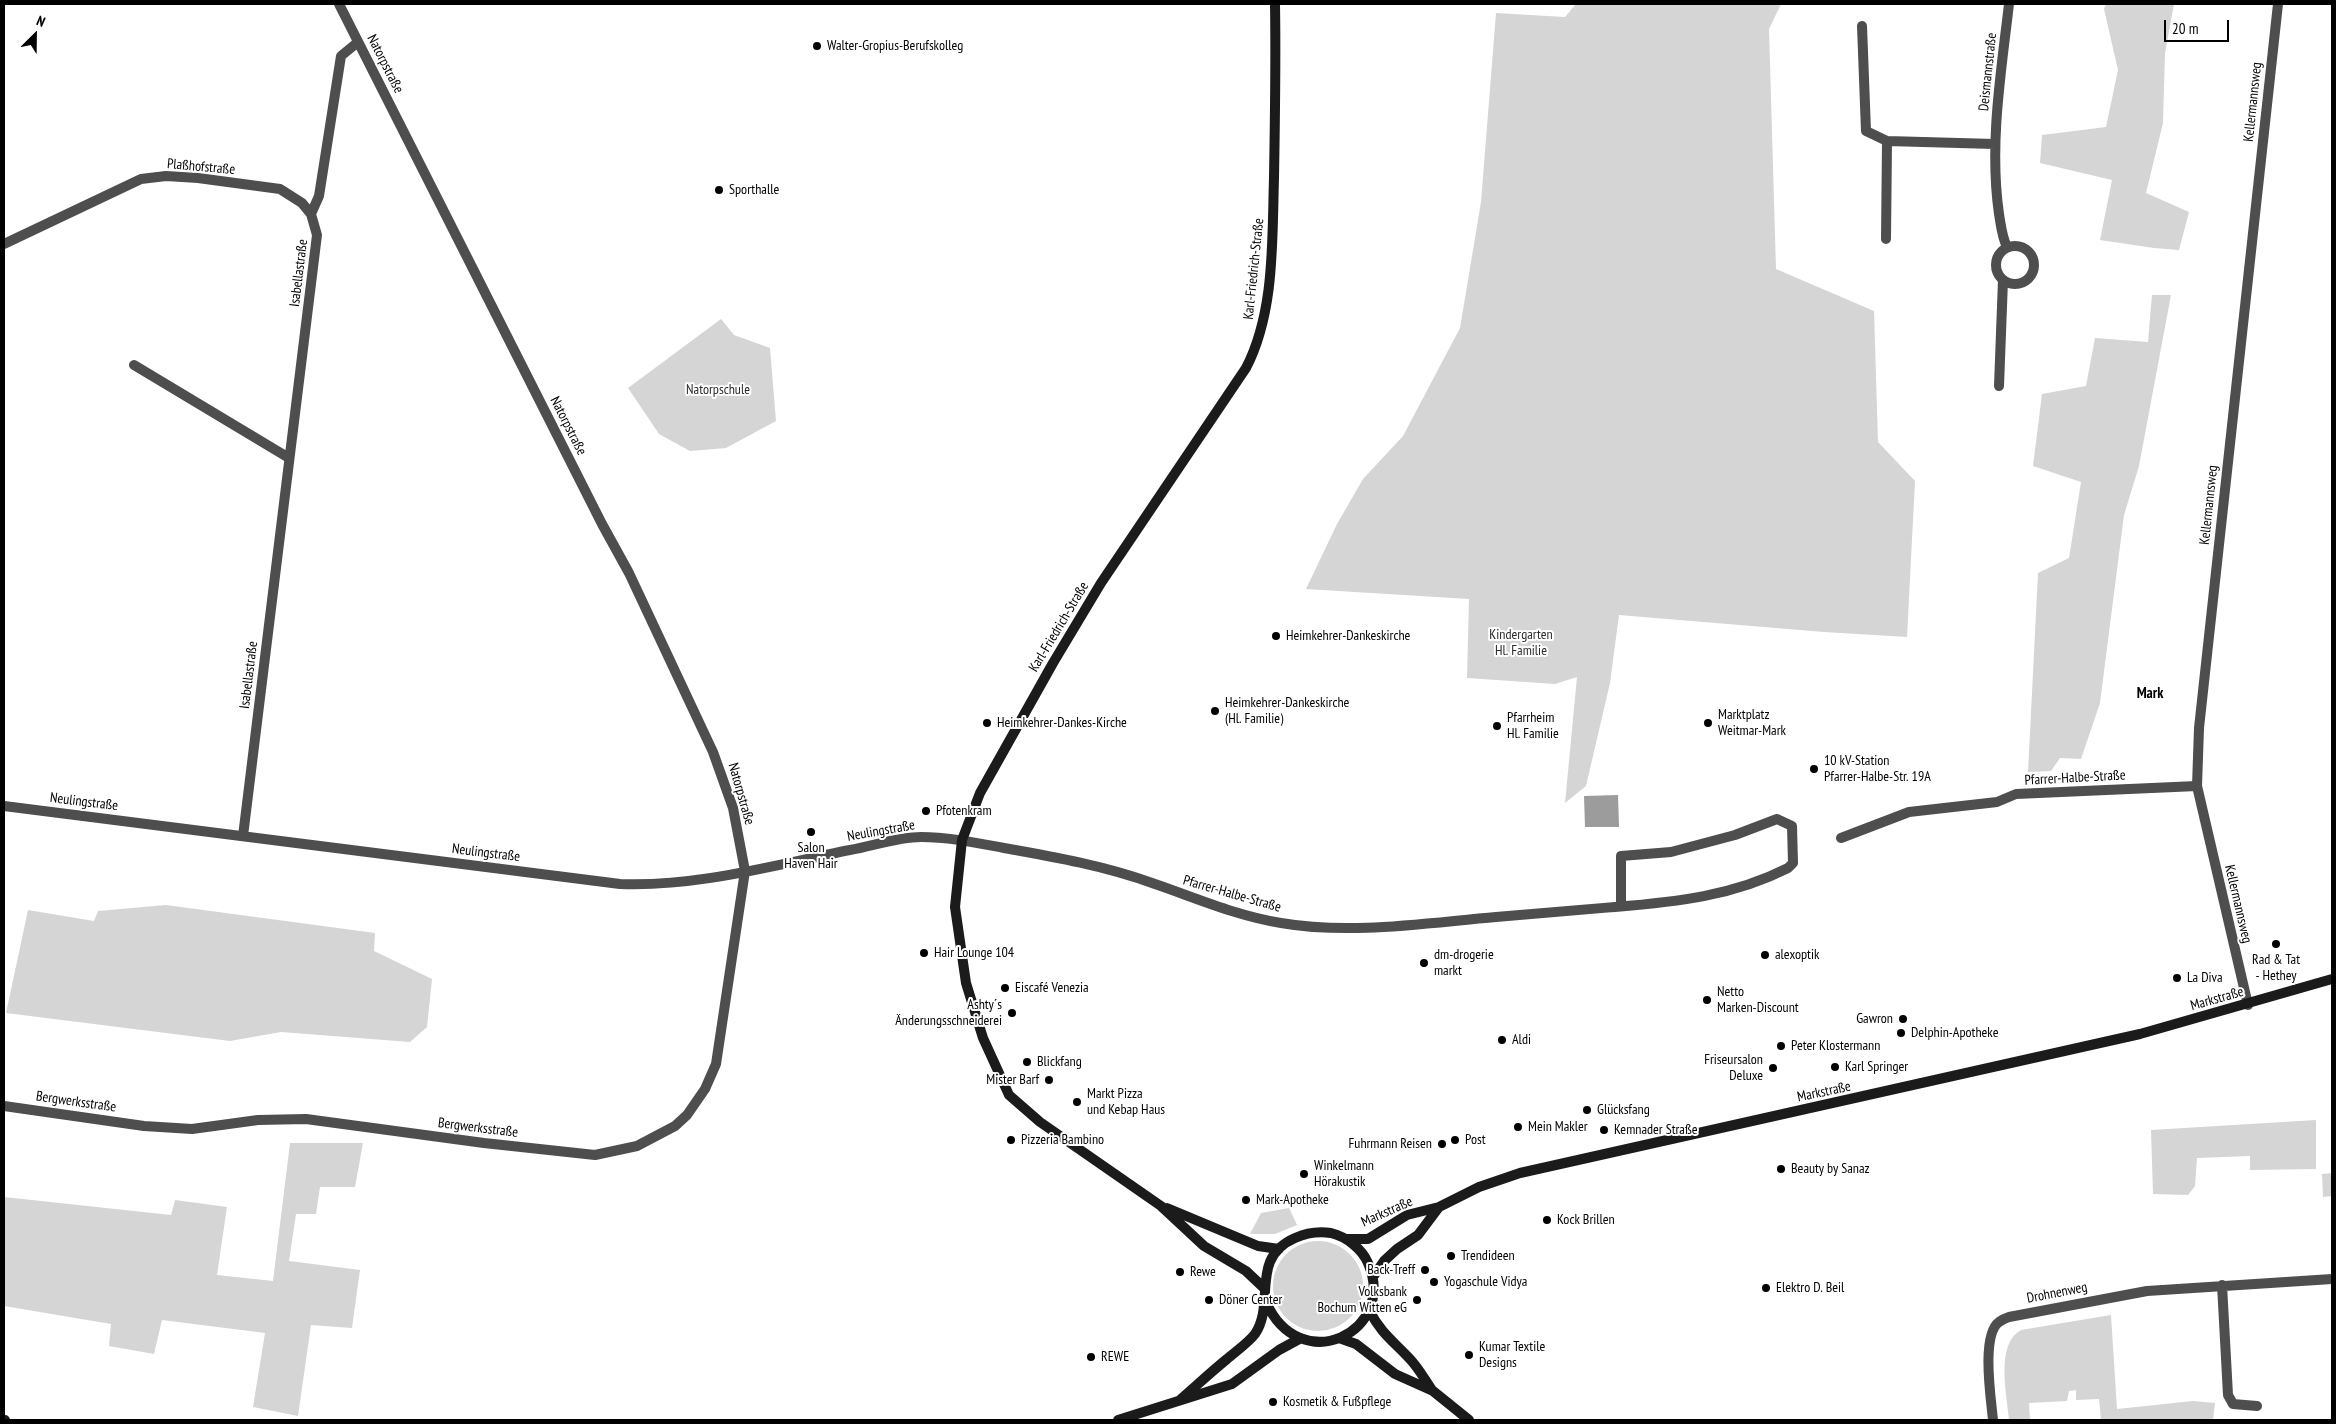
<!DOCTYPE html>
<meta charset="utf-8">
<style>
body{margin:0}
#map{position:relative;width:2336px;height:1424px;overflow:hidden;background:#fff;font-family:"PT Sans Narrow",sans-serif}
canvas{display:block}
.frame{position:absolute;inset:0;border:5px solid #000;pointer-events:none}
.north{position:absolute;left:10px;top:10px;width:50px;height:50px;-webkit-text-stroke:4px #fff;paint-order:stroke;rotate:23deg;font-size:14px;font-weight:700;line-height:20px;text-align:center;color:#000}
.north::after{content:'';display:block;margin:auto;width:18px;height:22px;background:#000;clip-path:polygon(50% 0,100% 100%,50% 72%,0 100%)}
.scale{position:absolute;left:2164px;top:20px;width:65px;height:22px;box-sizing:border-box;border:2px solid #000;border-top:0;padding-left:6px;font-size:15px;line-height:18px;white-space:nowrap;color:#000;-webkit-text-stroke:4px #fff;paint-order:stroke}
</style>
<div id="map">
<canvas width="2336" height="1424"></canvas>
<div class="frame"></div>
<div class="north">N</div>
<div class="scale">20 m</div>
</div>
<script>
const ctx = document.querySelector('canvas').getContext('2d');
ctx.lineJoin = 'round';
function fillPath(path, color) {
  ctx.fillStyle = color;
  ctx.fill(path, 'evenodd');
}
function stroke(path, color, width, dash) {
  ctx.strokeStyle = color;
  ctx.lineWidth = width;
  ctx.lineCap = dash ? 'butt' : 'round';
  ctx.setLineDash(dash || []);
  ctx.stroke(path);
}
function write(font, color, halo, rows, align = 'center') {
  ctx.font = font + ' "PT Sans Narrow",sans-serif';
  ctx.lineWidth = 4;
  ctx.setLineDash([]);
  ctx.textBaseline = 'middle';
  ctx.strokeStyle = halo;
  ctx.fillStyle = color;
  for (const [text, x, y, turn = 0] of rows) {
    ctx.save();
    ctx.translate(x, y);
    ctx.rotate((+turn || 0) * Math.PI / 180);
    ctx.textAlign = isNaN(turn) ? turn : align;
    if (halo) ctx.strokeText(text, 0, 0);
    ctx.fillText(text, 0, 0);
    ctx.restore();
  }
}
fillPath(new Path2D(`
 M 1576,4 L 1781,4 L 1769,29 L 1776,269 L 1874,311 L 1878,442 L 1915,481 L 1907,637 L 1824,632 L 1619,615 L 1610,683 L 1586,786 L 1565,803 L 1577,677 L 1555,684 L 1467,678 L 1469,599 L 1306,589 L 1337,524 L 1363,479 L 1403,436 L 1460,328 L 1481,202 L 1496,13 L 1565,17 Z
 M 2106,4 L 2174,4 L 2165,53 L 2163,123 L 2146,193 L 2189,212 L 2179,250 L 2154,248 L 2100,240 L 2112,180 L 2040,163 L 2042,135 L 2106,127 L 2118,70 L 2104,9 Z
 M 2152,295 L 2171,295 L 2139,466 L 2124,515 L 2100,703 L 2081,759 L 2060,758 L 2051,771 L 2028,772 L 2038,573 L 2069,558 L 2081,482 L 2033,466 L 2042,394 L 2086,386 L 2095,338 L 2148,342 Z
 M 721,319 L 734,335 L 770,348 L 776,421 L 726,448 L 690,451 L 659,434 L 628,388 Z
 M 166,905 L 375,933 L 374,951 L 432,979 L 427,1027 L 410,1042 L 281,1032 L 230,1041 L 6,1013 L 28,910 L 94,921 L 98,911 Z
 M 2316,1120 L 2316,1169 L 2250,1170 L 2250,1156 L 2197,1158 L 2195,1186 L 2188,1195 L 2153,1194 L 2151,1130 Z
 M 290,1143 L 363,1143 L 355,1187 L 320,1187 L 316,1214 L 296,1214 L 289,1261 L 360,1270 L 352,1328 L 311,1325 L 298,1416 L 253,1407 L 265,1333 L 162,1320 L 154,1354 L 109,1346 L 111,1324 L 4,1306 L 4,1197 L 171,1215 L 175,1200 L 227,1207 L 217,1275 L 273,1281 Z
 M 2332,1173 L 2332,1196 L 2323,1197 L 2322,1174 Z
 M 1289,1208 L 1297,1225 L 1275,1234 L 1250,1234 L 1261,1213 Z
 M1273 1286a45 45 0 1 1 90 0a45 45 0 1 1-90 0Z
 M 2111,1315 L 2117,1409 L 2193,1401 L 2215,1403 L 2213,1420 L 2101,1420 L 2099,1399 L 2076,1400 L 2076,1390 L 2069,1391 L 2067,1401 L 2029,1403 L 2030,1420 L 2009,1420 C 2007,1395 1995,1344 2021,1330 Z`), '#d5d5d5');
fillPath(new Path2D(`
 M 1618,795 L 1619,827 L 1585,827 L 1584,796 Z`), '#9c9c9c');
stroke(new Path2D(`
 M 1862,26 L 1866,131 L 1887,141 L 1995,144
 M 311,214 L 319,196 L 341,56 L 358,42
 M 1886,239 L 1887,141
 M 4,244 L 141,179 L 166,176 L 198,178 L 280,189 L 302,203 L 311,214 L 317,235 L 243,836
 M1996 265a19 19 0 1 1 38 0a19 19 0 1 1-38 0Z
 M 2007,247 C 2002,237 2001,226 1999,214 C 1989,145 2001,73 2009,4
 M 134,365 L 289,458
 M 1999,386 L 2003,280
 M 4,806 L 620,884 C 698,887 774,865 850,850 C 873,846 898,837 921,837 C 949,837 977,843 1004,848 C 1055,857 1106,866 1155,884 C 1196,898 1237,916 1281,923 C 1351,935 1425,923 1496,917 C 1535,914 1575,910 1615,907 C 1676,902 1733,896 1788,868 L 1793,863 L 1792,826 L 1777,819 L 1735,835 L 1671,852 L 1621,856 L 1621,906
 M 1841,838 L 1909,812 L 1997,802 L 2016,794 L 2197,786
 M 2248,1005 L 2197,786 L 2199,728 L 2278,4
 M 4,1106 L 144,1126 L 192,1129 L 258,1120 L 306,1119 L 484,1143 L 595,1155 L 637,1146 L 675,1126 L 687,1115 L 705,1089 L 716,1064 L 745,871 L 733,808 L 713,752 L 629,573 L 602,524 L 339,4
 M 2222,1285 L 2228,1395 L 2233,1404 L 2257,1406
 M 1993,1420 C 1991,1399 1981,1335 1999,1322 C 2002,1320 2006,1318 2009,1317 L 2147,1291 L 2332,1279`), '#4e4e4e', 10);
stroke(new Path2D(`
 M 1167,1208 L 1258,1246 L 1279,1249
 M 1346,1239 L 1368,1239 L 1407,1215 L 1439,1207 L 1479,1187 L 1520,1173 L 2140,1034 L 2332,979
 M 1373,1277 L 1384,1261 L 1397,1249 L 1418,1235 L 1439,1207
 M 1264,1288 L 1246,1271 L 1204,1246 L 1161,1206 L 1040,1122 L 1009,1095 L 983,1038 L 966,983 L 955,907 L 962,840 L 980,793 L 1053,663 L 1101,583 L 1246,368 C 1275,312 1272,241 1274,178 C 1275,120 1276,62 1275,4
 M 1369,1310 C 1381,1333 1392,1340 1409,1358 C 1418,1367 1425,1380 1432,1390
 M 1339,1338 L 1356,1344 L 1395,1374 L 1433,1391 L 1469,1420
 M 1181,1399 C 1196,1386 1211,1372 1227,1359 C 1235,1352 1248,1343 1255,1334 C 1276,1303 1249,1258 1295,1238 C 1306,1233 1319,1231 1331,1233 C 1347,1237 1362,1249 1368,1263 C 1398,1332 1300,1379 1266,1302
 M 4,1420 L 5,1420
 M 1118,1420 L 1232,1384 L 1279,1350 L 1301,1338`), '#1b1b1b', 10);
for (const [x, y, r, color] of [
 [817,46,5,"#000"],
 [719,190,5,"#000"],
 [1276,636,5,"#000"],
 [1215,711,5,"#000"],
 [987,723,5,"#000"],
 [1708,723,5,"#000"],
 [1497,726,5,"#000"],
 [1814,769,5,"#000"],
 [926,811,5,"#000"],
 [811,832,5,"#000"],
 [2276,944,5,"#000"],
 [924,953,5,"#000"],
 [1765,955,5,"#000"],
 [1424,963,5,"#000"],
 [2177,978,5,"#000"],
 [1005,988,5,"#000"],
 [1707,1000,5,"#000"],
 [1012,1013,5,"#000"],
 [1903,1019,5,"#000"],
 [1901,1033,5,"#000"],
 [1502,1040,5,"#000"],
 [1781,1046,5,"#000"],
 [1027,1062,5,"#000"],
 [1835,1067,5,"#000"],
 [1773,1068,5,"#000"],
 [1049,1080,5,"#000"],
 [1077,1102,5,"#000"],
 [1587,1110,5,"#000"],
 [1518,1127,5,"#000"],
 [1604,1130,5,"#000"],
 [1011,1140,5,"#000"],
 [1455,1140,5,"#000"],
 [1442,1144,5,"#000"],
 [1781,1169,5,"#000"],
 [1304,1174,5,"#000"],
 [1246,1200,5,"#000"],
 [1547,1220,5,"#000"],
 [1451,1256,5,"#000"],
 [1425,1270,5,"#000"],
 [1180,1272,5,"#000"],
 [1434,1282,5,"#000"],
 [1766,1288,5,"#000"],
 [1209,1300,5,"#000"],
 [1417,1300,5,"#000"],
 [1469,1355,5,"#000"],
 [1091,1357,5,"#000"],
 [1273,1402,5,"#000"]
]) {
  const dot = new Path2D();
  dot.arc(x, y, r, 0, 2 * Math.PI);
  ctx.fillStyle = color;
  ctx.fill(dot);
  stroke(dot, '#fff', 2);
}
write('14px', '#000', '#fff', [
 ["Walter-Gropius-Berufskolleg",827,46],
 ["Sporthalle",729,190],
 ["Heimkehrer-Dankeskirche",1286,636],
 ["Heimkehrer-Dankeskirche",1225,703],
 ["(Hl. Familie)",1225,719],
 ["Marktplatz",1718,715],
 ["Weitmar-Mark",1718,731],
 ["Pfarrheim",1507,718],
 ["Hl. Familie",1507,734],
 ["Heimkehrer-Dankes-Kirche",997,723],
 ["10 kV-Station",1824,761],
 ["Pfarrer-Halbe-Str. 19A",1824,777],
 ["Pfotenkram",936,811],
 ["Salon",811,848,"center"],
 ["Haven Hair",811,864,"center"],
 ["Hair Lounge 104",934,953],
 ["dm-drogerie",1434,955],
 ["markt",1434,971],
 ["alexoptik",1775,955],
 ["Rad & Tat",2276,960,"center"],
 ["- Hethey",2276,976,"center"],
 ["La Diva",2187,978],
 ["Eiscafé Venezia",1015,988],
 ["Netto",1717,992],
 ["Marken-Discount",1717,1008],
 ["Ashty´s",1002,1005,"right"],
 ["Änderungsschneiderei",1002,1021,"right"],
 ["Gawron",1893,1019,"right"],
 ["Delphin-Apotheke",1911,1033],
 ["Aldi",1512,1040],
 ["Peter Klostermann",1791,1046],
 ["Friseursalon",1763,1060,"right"],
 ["Deluxe",1763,1076,"right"],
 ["Blickfang",1037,1062],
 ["Karl Springer",1845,1067],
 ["Mister Barf",1039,1080,"right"],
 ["Markt Pizza",1087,1094],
 ["und Kebap Haus",1087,1110],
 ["Glücksfang",1597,1110],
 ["Mein Makler",1528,1127],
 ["Kemnader Straße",1614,1130],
 ["Pizzeria Bambino",1021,1140],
 ["Post",1465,1140],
 ["Fuhrmann Reisen",1432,1144,"right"],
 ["Winkelmann",1314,1166],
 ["Hörakustik",1314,1182],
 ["Beauty by Sanaz",1791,1169],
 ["Mark-Apotheke",1256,1200],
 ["Kock Brillen",1557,1220],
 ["Trendideen",1461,1256],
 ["Back-Treff",1415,1270,"right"],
 ["Rewe",1190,1272],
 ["Yogaschule Vidya",1444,1282],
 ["Elektro D. Beil",1776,1288],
 ["Volksbank",1407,1292,"right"],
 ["Bochum Witten eG",1407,1308,"right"],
 ["Döner Center",1219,1300],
 ["Kumar Textile",1479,1347],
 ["Designs",1479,1363],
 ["REWE",1101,1357],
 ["Kosmetik & Fußpflege",1283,1402]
], 'left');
write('14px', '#000', '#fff', [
 ["Natorpstraße",385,64,63],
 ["Deismannstraße",1988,72,-84],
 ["Kellermannsweg",2253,102,-84],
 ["Plaßhofstraße",201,167,5],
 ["Karl-Friedrich-Straße",1254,269,-84],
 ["Isabellastraße",299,273,-83],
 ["Natorpstraße",568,426,63],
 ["Kellermannsweg",2209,505,-84],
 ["Karl-Friedrich-Straße",1059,627,-59],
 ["Isabellastraße",249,675,-83],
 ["Pfarrer-Halbe-Straße",2075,778,-3],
 ["Natorpstraße",741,794,74],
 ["Neulingstraße",84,802,7],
 ["Neulingstraße",881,831,-10],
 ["Neulingstraße",486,853,7],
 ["Pfarrer-Halbe-Straße",1232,894,16],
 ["Kellermannsweg",2238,904,77],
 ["Markstraße",2217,999,-16],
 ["Markstraße",1824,1092,-12],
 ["Bergwerksstraße",76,1102,8],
 ["Bergwerksstraße",478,1128,7],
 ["Markstraße",1387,1212,-24],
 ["Drohnenweg",2057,1293,-11]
]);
write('14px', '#2c2c2c', '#fff', [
 ["Natorpschule",718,390],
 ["Kindergarten",1521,635],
 ["Hl. Familie",1521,651]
]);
write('bold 15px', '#000', '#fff', [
 ["Mark",2150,694]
]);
</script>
